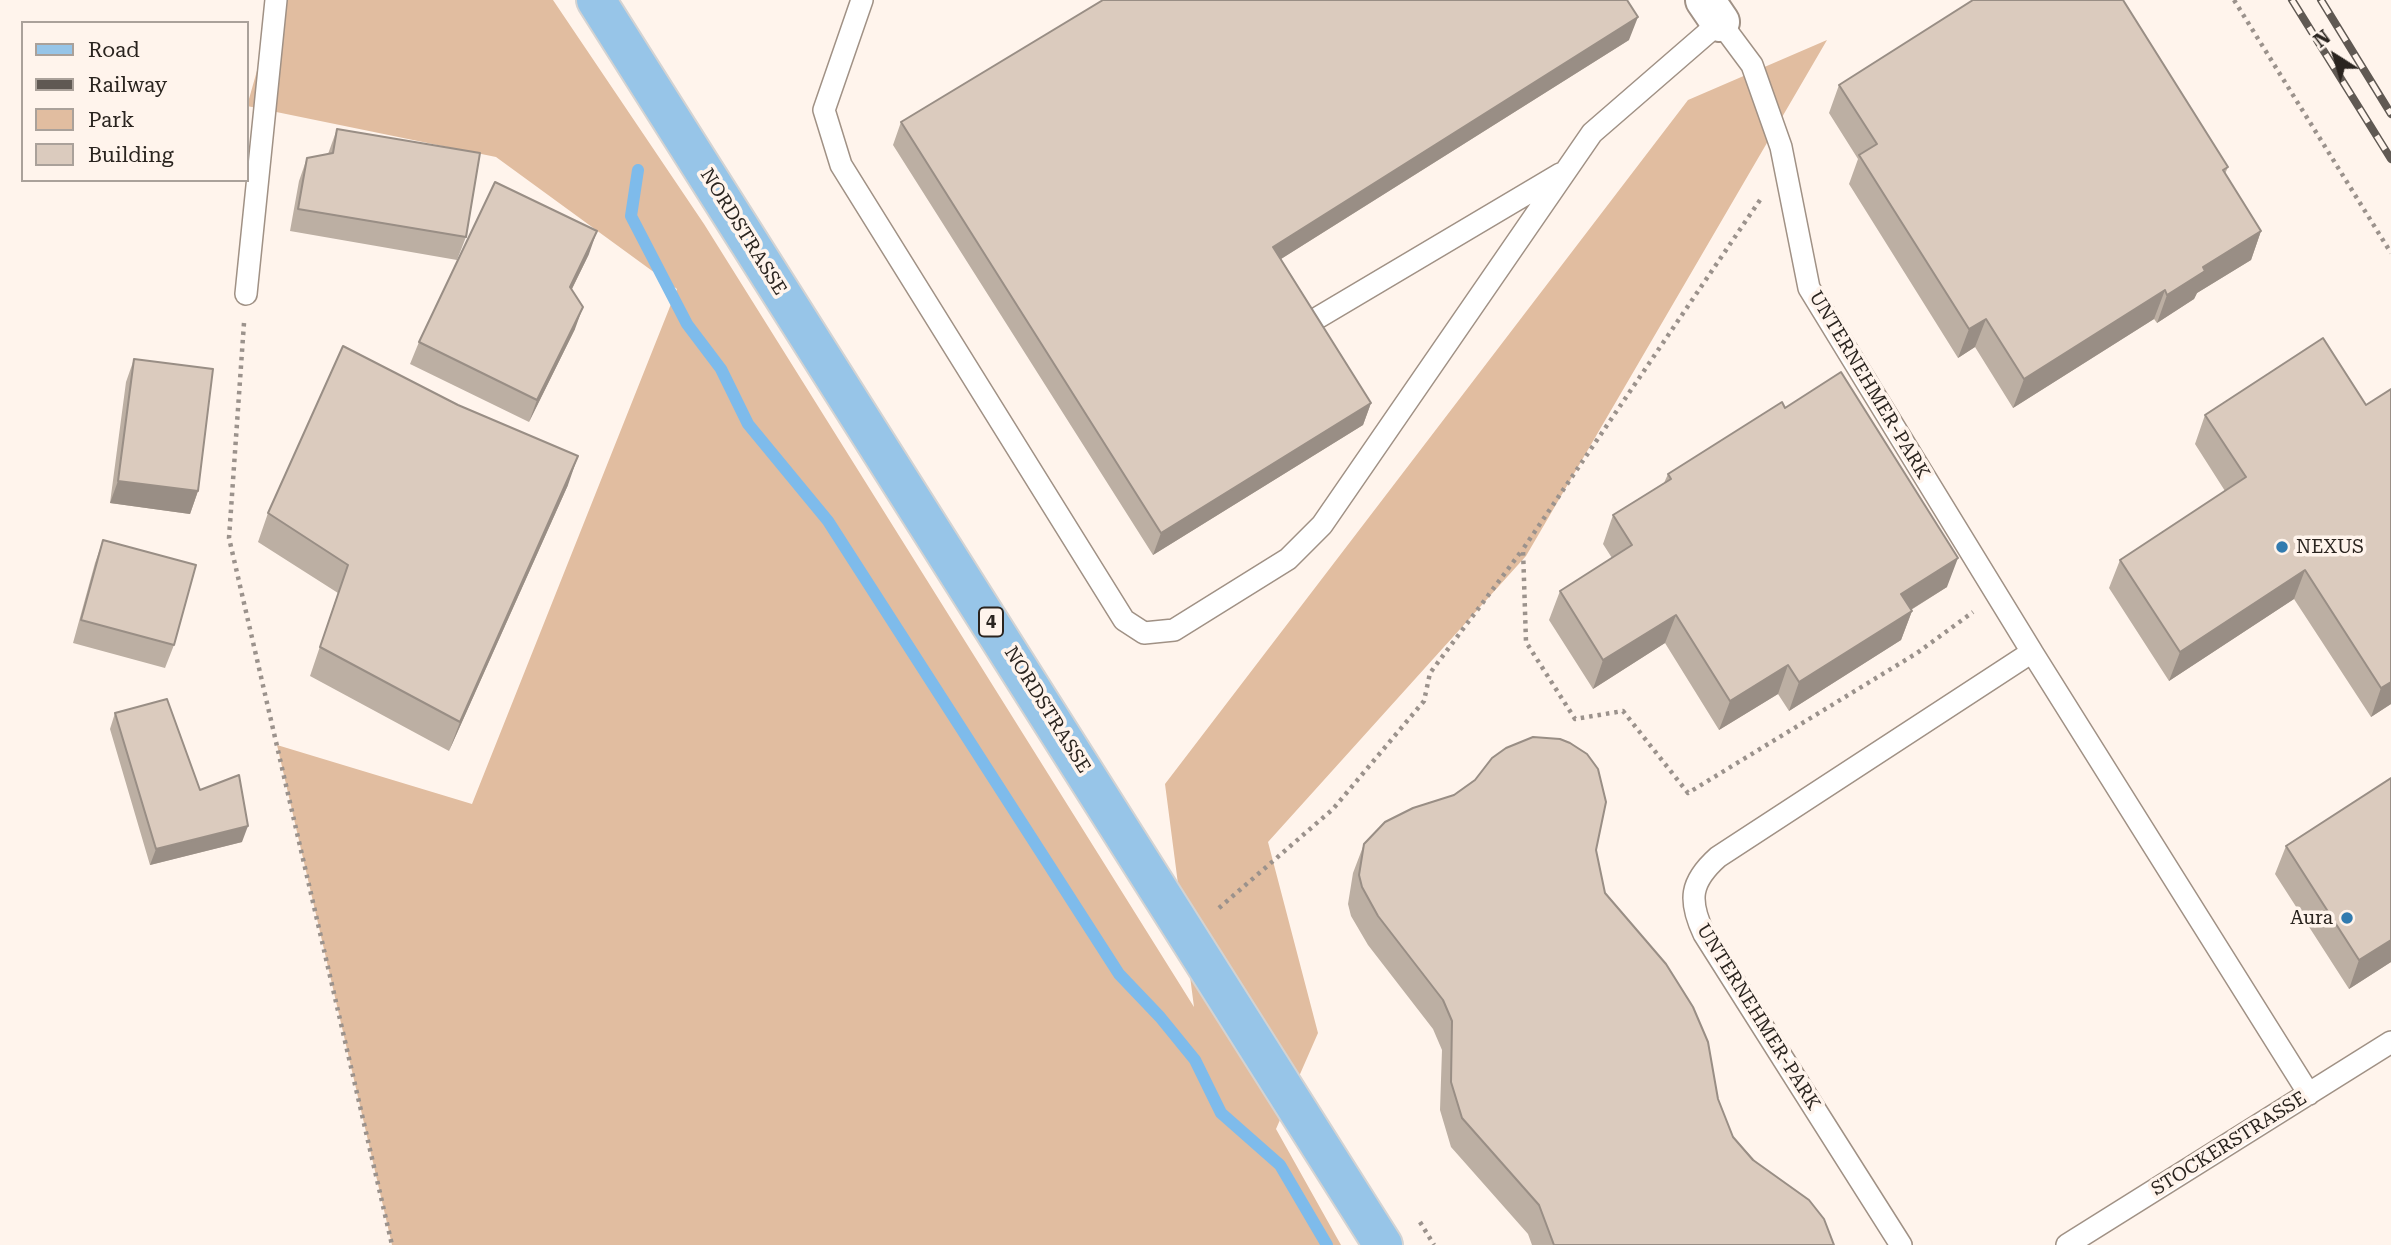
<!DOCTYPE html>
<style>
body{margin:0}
#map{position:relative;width:2391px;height:1245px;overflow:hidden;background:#fff4ec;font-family:"Roboto Serif",serif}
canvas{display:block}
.legend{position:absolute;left:21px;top:21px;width:228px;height:161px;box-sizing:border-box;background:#fff4ec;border:2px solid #aaa19a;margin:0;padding:9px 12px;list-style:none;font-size:21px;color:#2a241f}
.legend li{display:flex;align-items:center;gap:14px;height:35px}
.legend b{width:35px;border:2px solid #aaa19a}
.north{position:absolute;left:2300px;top:21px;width:70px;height:70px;-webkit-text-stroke:5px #fff4ec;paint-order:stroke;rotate:323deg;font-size:19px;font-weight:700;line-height:28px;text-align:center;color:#2a241f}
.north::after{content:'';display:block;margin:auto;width:24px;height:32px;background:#2a241f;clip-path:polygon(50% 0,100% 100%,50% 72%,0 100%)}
</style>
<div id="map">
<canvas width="2391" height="1245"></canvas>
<ul class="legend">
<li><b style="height:9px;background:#97c5e8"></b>Road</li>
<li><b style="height:9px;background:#605953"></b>Railway</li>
<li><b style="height:19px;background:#e1bda0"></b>Park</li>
<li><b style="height:19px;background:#dbcbbe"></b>Building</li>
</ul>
<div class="north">N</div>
</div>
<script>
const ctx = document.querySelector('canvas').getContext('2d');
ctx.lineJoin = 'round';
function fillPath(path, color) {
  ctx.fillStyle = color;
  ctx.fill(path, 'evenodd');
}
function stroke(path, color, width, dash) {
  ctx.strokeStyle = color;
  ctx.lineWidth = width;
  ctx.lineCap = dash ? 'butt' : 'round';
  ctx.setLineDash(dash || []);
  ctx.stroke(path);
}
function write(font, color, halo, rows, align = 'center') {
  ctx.font = font + ' "Roboto Serif",serif';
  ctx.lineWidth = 7;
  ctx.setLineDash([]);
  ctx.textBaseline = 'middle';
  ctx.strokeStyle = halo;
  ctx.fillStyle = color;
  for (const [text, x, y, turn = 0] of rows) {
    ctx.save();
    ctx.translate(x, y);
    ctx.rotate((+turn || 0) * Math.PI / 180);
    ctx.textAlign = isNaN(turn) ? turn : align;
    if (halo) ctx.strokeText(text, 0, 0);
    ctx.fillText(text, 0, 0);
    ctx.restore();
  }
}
fillPath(new Path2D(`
 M 277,0 L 553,0 L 704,224 L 1194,1007 L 1165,784 L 1688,100 L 1827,40 L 1526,556 L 1268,842 L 1318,1033 L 1276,1129 L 1341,1245 L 392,1245 L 277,745 L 472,804 L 677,289 L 496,157 L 247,106 Z`), '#e1bda0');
stroke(new Path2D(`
 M 638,170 L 631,216 L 687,324 L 721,369 L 748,424 L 828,521 L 1119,974 L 1160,1017 L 1195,1060 L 1221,1113 L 1280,1165 L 1327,1245`), '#7ebbeb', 12);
const lane = new Path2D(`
 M 862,0 L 824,110 L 841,165 L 1124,620 L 1144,633 L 1174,630 L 1288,559 L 1322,525 L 1592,133 L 1720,22 L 1752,65 L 1781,147 L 1809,288 L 2032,652
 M 246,294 L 276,0
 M 1319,317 L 1560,174
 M 1901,1245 L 1704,934 C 1688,900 1690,882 1718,857 L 2032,652 L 2309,1094
 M 2067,1245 L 2391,1042`);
const street = new Path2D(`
 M 1705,0 L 1720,22`);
const primary = new Path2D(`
 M 596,0 L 1383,1245`);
stroke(lane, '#a09185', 24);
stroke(street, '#a09185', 42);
stroke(primary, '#d4d3d2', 42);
stroke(new Path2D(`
 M 2234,0 L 2391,253
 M 1760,200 L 1523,549 L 1526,642 L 1575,719 L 1623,711 L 1688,793 L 1917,653 L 1973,612
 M 244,323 L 229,538 L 392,1245
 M 1219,908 L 1333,809 L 1424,701 L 1430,673 L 1523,549
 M 1420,1222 L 1434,1245`), '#9b928c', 4.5, [3.5, 5]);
stroke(lane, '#fff', 21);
stroke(street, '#fff', 38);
stroke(primary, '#97c5e8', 38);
const rail = new Path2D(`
 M 2292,0 L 2391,159
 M 2321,0 L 2391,114`);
stroke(rail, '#605953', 8);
stroke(rail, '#fff4ec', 5, [16]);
fillPath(new Path2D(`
 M 1629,40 L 1281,259 L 1371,403 L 1363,425 L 1153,555 L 893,145 L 901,122 Z
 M 1839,85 L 2228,167 L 2225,174 L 2261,231 L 2251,260 L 2197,293 L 2194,299 L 2157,323 L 2154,319 L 2013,408 L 1975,347 L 1958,358 L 1849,184 L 1858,159 L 1829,113 Z
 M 337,129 L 466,237 L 457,260 L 290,231 L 299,181 L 307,158 L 328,154 Z
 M 589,254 L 572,289 L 575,329 L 529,422 L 410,364 L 419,342 Z
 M 134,359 L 198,491 L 190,514 L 110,503 L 126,382 Z
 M 2391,389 L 2391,704 L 2371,717 L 2294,599 L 2169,681 L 2109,588 L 2120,560 L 2225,491 L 2195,444 L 2205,415 L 2366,405 Z
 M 458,405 L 568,485 L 449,751 L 310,676 L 338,593 L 258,542 L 268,513 Z
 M 1785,408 L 1947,587 L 1911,610 L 1912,611 L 1901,640 L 1789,711 L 1778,694 L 1719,730 L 1665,643 L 1593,689 L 1549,620 L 1560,591 L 1612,558 L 1603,544 L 1613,515 L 1664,483 L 1668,474 Z
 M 103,540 L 174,645 L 165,668 L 73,643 L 95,563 Z
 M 115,713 L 200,790 L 242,842 L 150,865 L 110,729 Z
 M 2391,778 L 2391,962 L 2349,989 L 2275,874 L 2286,846 Z
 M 1364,844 L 1596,850 L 1605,893 L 1718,1099 L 1733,1137 L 1834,1245 L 1532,1245 L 1528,1234 L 1451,1147 L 1440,1110 L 1442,1050 L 1433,1029 L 1368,945 L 1351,916 L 1348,904 L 1353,873 Z`), '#bcafa3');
fillPath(new Path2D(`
 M 1638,17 L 1629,40 L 1265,269 L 1273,247 Z
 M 597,231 L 589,254 L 562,309 L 570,287 Z
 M 2261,231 L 2251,260 L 2197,293 L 2194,299 L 2157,323 L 2167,295 L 2203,267 Z
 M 2165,290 L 2154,319 L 2013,408 L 2024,379 Z
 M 583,307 L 575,329 L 529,422 L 537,400 Z
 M 1986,319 L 1975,347 L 1958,358 L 1969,329 Z
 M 1371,403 L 1363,425 L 1153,555 L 1161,533 Z
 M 578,456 L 568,485 L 449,751 L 460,722 Z
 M 118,481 L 198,491 L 190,514 L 110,503 Z
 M 1958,558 L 1947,587 L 1891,622 L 1901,594 Z
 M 2305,570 L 2294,599 L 2169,681 L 2180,652 Z
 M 1912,611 L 1901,640 L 1789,711 L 1799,682 Z
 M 1676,615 L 1665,643 L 1593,689 L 1603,660 Z
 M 1788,665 L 1778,694 L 1719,730 L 1730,701 Z
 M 2391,682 L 2391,704 L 2371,717 L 2381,688 Z
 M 248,826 L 242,842 L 150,865 L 156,849 Z
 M 2391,940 L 2391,962 L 2349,989 L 2359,960 Z`), '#998e85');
const building = new Path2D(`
 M 1103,0 L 1627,0 L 1638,17 L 1273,247 L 1371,403 L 1161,533 L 901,122 Z
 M 1973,0 L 2123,0 L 2228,167 L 2223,170 L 2261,231 L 2203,267 L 2205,271 L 2167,295 L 2165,290 L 2024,379 L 1986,319 L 1969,329 L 1859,155 L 1877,144 L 1839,85 Z
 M 337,129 L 480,153 L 466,237 L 298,209 L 307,158 L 333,153 Z
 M 495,182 L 597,231 L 570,287 L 583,307 L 537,400 L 419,342 Z
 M 2323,338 L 2366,405 L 2391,389 L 2391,682 L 2381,688 L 2305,570 L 2180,652 L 2120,560 L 2246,477 L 2205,415 Z
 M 343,346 L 458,405 L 578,456 L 460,722 L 320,647 L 348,565 L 268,513 Z
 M 134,359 L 213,369 L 198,491 L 118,481 Z
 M 1841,372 L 1958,558 L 1901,594 L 1912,611 L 1799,682 L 1788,665 L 1730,701 L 1676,615 L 1603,660 L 1560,591 L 1632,545 L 1613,515 L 1671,479 L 1668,474 L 1782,402 L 1785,408 Z
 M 103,540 L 196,565 L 174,645 L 81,620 Z
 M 167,699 L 200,790 L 239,775 L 248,826 L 156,849 L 115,713 Z
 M 1533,737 L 1560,739 L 1570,743 L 1587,754 L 1598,769 L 1606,802 L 1596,850 L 1605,893 L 1666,964 L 1693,1007 L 1708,1042 L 1718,1099 L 1733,1137 L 1753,1160 L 1809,1200 L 1824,1219 L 1834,1245 L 1554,1245 L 1539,1205 L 1462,1118 L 1451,1082 L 1452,1021 L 1443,1000 L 1378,916 L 1362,887 L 1359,875 L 1364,844 L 1385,822 L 1413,808 L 1454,795 L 1475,780 L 1492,758 L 1506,748 Z
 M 2391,778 L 2391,940 L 2359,960 L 2286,846 Z`);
fillPath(building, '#dbcbbe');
stroke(building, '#998e85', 2);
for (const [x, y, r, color] of [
 [2282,547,7,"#327baf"],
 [2347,918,7,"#327baf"]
]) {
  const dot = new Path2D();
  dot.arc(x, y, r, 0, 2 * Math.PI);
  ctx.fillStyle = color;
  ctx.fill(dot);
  stroke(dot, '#fff4ec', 2.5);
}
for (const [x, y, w] of [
 [991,622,24]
]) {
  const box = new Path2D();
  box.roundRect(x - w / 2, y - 14.5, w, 29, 5);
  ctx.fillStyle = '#fff4ec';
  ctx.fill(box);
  stroke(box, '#2a241f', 2);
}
write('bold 18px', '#2a241f', null, [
 ["4",991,622]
]);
write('19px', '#2a241f', '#fff4ec', [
 ["NORDSTRASSE",743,232,58],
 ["UNTERNEHMER-PARK",1869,385,59],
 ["NORDSTRASSE",1047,710,58],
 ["UNTERNEHMER-PARK",1758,1017,58],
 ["STOCKERSTRASSE",2229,1144,-32]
]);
write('19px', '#2a241f', '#fff4ec', [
 ["NEXUS",2296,547],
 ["Aura",2333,918,"right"]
], 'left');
</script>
